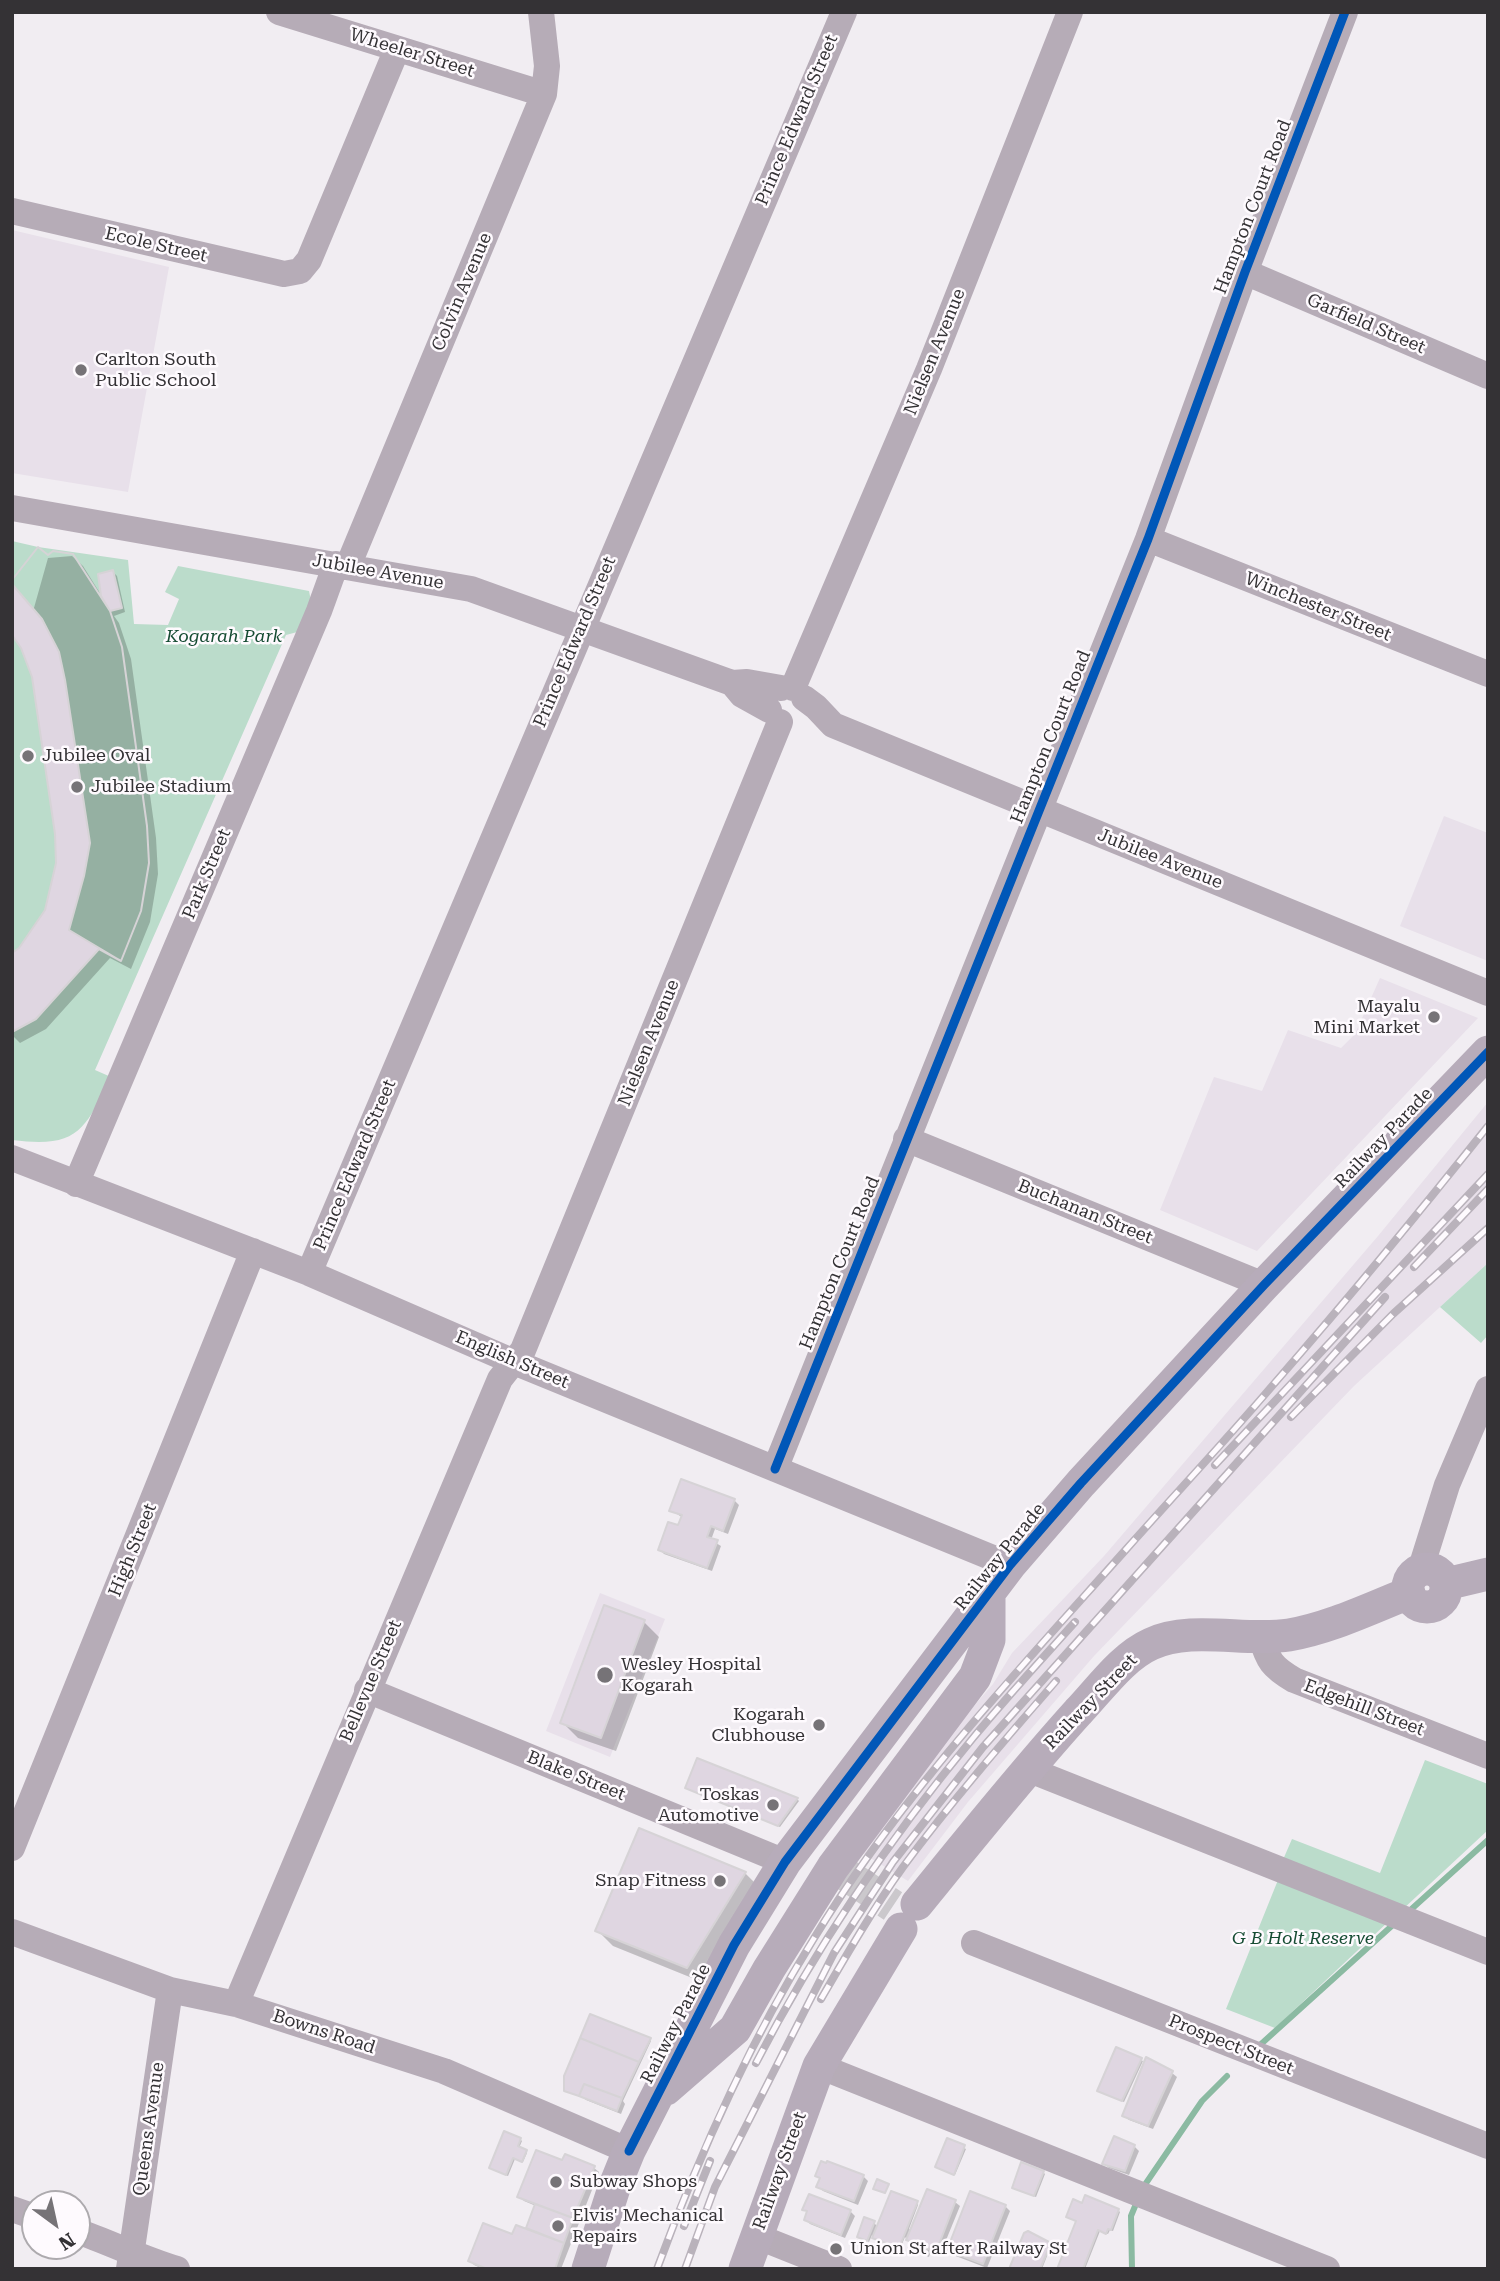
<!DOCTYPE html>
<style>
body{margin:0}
#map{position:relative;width:1500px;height:2281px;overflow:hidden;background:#f1edf2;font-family:"Roboto Serif",serif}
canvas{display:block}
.frame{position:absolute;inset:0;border:14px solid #343235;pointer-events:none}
.north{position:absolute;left:21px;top:2190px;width:70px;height:70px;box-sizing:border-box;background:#fefafe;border:2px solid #adaaae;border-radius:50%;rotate:147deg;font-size:19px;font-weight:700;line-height:28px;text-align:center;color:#343235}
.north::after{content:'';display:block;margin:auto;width:24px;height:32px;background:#767377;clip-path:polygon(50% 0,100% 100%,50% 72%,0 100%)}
</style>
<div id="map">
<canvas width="1500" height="2281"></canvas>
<div class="frame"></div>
<div class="north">N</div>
</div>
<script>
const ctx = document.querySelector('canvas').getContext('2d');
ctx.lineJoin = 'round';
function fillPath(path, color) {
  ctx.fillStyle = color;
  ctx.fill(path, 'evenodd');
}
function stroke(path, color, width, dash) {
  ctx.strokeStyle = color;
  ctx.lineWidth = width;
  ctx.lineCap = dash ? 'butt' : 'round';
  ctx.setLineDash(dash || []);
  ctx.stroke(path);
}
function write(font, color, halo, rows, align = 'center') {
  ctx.font = font + ' "Roboto Serif",serif';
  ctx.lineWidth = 5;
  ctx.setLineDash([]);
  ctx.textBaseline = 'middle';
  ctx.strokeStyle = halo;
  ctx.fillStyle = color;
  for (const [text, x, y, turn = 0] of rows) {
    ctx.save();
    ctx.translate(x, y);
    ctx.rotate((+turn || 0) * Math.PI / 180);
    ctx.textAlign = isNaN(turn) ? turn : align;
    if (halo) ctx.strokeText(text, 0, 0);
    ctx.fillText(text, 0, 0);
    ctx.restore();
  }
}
fillPath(new Path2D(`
 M 12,230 L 169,267 L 128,492 L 12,473 Z
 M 1444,816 L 1488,833 L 1488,961 L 1400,926 Z
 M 1380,978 L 1478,1018 L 1257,1251 L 1160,1210 L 1214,1077 L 1262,1091 L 1288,1030 L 1341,1048 L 1355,1034 Z
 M 1488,1102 L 1488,1263 L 1354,1386 L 1094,1656 L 968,1802 L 908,1881 L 859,1851 L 914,1775 L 993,1684 L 1012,1653 L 1104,1556 L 1378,1236 Z
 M 600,1593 L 665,1619 L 610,1757 L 546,1731 Z`), '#e8e0ea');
fillPath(new Path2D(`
 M 12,541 L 38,547 L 128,560 L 134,624 L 168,625 L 179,599 L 165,592 L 178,566 L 309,591 L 311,601 L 301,631 L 286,635 L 95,1070 L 111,1077 C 84,1132 77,1148 12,1140 Z
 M 1488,1263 L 1488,1335 L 1481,1343 L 1440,1307 Z
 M 1425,1760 L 1488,1784 L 1488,1830 L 1402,1910 L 1282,1862 L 1292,1839 L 1380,1873 Z
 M 1278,1880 L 1388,1922 L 1275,2028 L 1226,2009 Z`), '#bbdccb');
fillPath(new Path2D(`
 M 72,556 L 83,566 L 103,598 L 113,572 L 117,576 L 125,612 L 114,616 L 119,623 L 131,659 L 156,838 L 158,874 L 150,922 L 131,969 L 110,958 L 46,1029 L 20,1043 L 12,1035 L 12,955 L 20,949 L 46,911 L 58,863 L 57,834 L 34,677 L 23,647 L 48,558 Z
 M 734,1500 L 739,1505 L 728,1534 L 715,1529 L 711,1540 L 721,1546 L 712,1571 L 664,1554 L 660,1550 L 679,1527 L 683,1518 L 671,1510 Z
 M 644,1622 L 659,1637 L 616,1751 L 578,1738 L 562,1722 Z
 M 689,1789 L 797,1799 L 799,1801 L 780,1827 Z
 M 745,1873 L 760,1888 L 702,1982 L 613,1946 L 598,1931 Z
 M 650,2039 L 651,2041 L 623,2101 L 625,2104 L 621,2114 L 586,2100 L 580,2095 L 580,2097 L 568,2092 Z
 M 1141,2060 L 1143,2061 L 1124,2102 L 1100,2091 Z
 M 1172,2073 L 1177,2077 L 1153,2129 L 1129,2120 L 1124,2116 Z
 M 520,2139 L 522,2141 L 519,2148 L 527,2153 L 523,2162 L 515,2159 L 508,2176 L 493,2170 L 491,2168 Z
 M 948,2140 L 966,2149 L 955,2175 L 939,2168 Z
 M 1134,2146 L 1139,2151 L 1129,2175 L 1109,2168 L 1104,2164 Z
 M 565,2156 L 594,2168 L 599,2172 L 561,2269 L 483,2269 L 474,2265 L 470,2261 L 527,2231 L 536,2206 L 524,2201 L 519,2196 L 563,2162 Z
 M 1043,2172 L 1045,2174 L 1036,2197 L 1016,2189 Z
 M 817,2175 L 863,2176 L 868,2181 L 858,2205 L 823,2191 L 818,2186 L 821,2179 Z
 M 955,2202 L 960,2206 L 940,2255 L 931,2251 L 929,2257 L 916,2252 L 905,2237 L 900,2249 L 876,2239 L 872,2235 L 869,2242 L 859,2237 L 874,2223 L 878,2227 L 917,2203 L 918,2205 L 909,2229 L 912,2230 Z
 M 1005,2206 L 1010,2211 L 987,2268 L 953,2255 L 949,2250 Z
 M 804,2209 L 850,2211 L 855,2216 L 845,2238 L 810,2224 L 806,2220 L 808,2213 Z
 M 1118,2210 L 1120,2212 L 1113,2231 L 1110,2230 L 1108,2234 L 1100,2231 L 1085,2269 L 1059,2269 L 1078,2221 Z
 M 1050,2244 L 1051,2246 L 1042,2269 L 1011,2269 Z`), '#0003');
stroke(new Path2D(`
 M 1406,1914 L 1488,1840
 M 1260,2045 L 1395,1923
 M 1142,2189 L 1202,2101 L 1227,2076
 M 1132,2269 L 1131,2216 L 1138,2199`), '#8bbaa2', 6);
const building = new Path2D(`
 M 38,547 L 48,555 L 53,551 L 73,554 L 110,611 L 122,647 L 147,826 L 149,863 L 141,911 L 121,961 L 99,949 L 36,1019 L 12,1032 L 12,953 L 19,948 L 45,910 L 56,863 L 55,834 L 32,677 L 21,648 L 12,635 L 12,580 Z
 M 38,547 L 48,555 L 53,551 L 73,554 L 110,611 L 122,647 L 147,826 L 149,863 L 141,911 L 121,961 L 69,930 L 84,876 L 90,843 L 65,680 L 59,652 L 42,619 L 12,584 L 12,580 Z
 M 113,570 L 122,608 L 110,611 L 101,596 L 98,574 Z
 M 681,1479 L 735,1499 L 723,1531 L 711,1526 L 707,1537 L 718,1540 L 707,1568 L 658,1550 L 668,1522 L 678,1525 L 682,1515 L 669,1511 Z
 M 604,1605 L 645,1620 L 601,1738 L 560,1723 Z
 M 697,1758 L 798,1798 L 778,1826 L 685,1788 Z
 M 639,1828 L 746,1872 L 687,1968 L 595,1931 Z
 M 590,2014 L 651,2038 L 639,2062 L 580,2038 Z
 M 580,2038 L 639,2062 L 622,2098 L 584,2084 L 579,2096 L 564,2091 L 564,2076 Z
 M 1116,2047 L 1142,2058 L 1122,2101 L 1097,2091 Z
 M 1146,2057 L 1173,2071 L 1148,2126 L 1122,2116 Z
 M 584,2084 L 622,2098 L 617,2111 L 579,2096 Z
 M 504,2131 L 521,2138 L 518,2146 L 527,2150 L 522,2162 L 513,2158 L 506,2175 L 489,2168 Z
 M 1114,2136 L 1135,2145 L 1125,2171 L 1102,2164 Z
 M 947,2138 L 965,2145 L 954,2175 L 935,2167 Z
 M 536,2150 L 562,2160 L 565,2154 L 595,2166 L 573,2218 L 517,2197 Z
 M 821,2161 L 826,2163 L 827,2161 L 864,2175 L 854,2201 L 816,2187 L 820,2178 L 815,2176 Z
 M 1021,2162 L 1044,2171 L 1034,2196 L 1012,2188 Z
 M 877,2179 L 889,2184 L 885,2193 L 873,2189 Z
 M 927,2189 L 956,2200 L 936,2252 L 927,2248 L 925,2254 L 910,2248 L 912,2242 L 906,2240 Z
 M 891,2191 L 918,2201 L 899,2248 L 872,2238 Z
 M 970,2191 L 1006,2205 L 983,2264 L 947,2250 Z
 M 809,2194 L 851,2210 L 841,2235 L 804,2220 L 807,2211 L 802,2210 Z
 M 1085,2195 L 1119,2209 L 1111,2230 L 1108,2229 L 1106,2234 L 1098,2230 L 1083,2269 L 1057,2269 L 1076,2221 L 1066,2217 L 1073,2199 L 1082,2203 Z
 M 535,2204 L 573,2218 L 564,2243 L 526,2228 Z
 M 864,2217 L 875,2221 L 867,2241 L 857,2237 Z
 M 483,2223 L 512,2234 L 516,2225 L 564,2243 L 555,2269 L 487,2269 L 468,2261 Z
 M 1028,2231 L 1051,2243 L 1040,2269 L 1009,2269 L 1024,2233 Z`);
fillPath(building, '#dfd6e1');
stroke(building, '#d6d3d6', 2);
stroke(new Path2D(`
 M 845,1874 L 893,1906`), '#cbc8cc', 33, [33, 17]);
stroke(new Path2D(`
 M 279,12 L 544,94
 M 12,211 L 284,274 L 300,271 L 309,260 L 397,49
 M 1245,272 L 1488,376
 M 12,508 L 471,589 L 732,683 L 747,682 L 781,688
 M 1148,539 L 1488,674
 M 348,566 L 544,94 L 547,66 L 541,12
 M 732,683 L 742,695 L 769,710
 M 793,688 L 929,369 L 1070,12
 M 804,698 L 816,707 L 833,725 L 1488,993
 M 906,1139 L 1264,1285
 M 12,1158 L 309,1273 L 514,1362 L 1010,1565
 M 76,1184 L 319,611 L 336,564
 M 309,1273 L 844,12
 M 775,1469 L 1148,539 L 1245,272 L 1345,12
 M 1420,1571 L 1447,1485 L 1488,1389
 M 1261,1637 C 1268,1661 1272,1667 1294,1680 L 1488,1756
 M 367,1690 L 785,1862
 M 1027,1769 L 1488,1952
 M 12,1848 L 253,1251
 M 12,1932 L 170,1990 L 236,2004 L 444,2071 L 629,2151
 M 974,1943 L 1488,2146
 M 236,2004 L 500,1379 L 523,1350 L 780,722
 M 819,2066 L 1327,2269
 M 12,2209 L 35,2217
 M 77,2231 C 111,2243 143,2259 177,2269
 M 756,2236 L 839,2269
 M 129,2269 L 170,1990`), '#b6acb7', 26);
stroke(new Path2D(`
 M1408 1588a19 19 0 1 1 38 0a19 19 0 1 1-38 0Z
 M 1446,1584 L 1488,1574
 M 917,1904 C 970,1839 1022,1774 1078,1712 C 1100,1689 1122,1657 1151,1644 C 1191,1625 1246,1642 1289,1635 C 1330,1628 1371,1608 1409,1593
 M 666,2089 L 735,2029 L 769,1969 L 833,1867 L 975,1677 L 989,1640 L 989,1594
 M 588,2269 L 614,2188 L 629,2151 L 734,1945 L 785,1862 L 1010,1565 L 1081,1483 L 1264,1285 L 1488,1052
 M 745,2269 L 819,2066 L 901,1929`), '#b7acba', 33);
const rail = new Path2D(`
 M 1414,1267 L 1488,1189
 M 1291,1417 L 1393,1314 L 1488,1228
 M 1215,1465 L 1488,1174
 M 821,1999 C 847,1954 873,1909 903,1867 C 951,1802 1003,1742 1056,1681
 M 756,2063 C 816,1947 890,1838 973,1738 C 1006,1698 1041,1660 1075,1622
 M 684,2226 L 710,2161
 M 657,2269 C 699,2155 749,2043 813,1940 C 901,1794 1018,1671 1130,1545 C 1178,1491 1227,1439 1273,1385 C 1347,1300 1418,1214 1488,1126
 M 685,2269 L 715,2187 L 834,1953 L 893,1862 L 983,1747 L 1385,1297`);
stroke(rail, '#b9b2bb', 8);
stroke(rail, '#fefafe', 5, [16]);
stroke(new Path2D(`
 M 775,1469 L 1148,539 L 1245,272 L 1345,12
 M 629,2151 L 734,1945 L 785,1862 L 1010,1565 L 1081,1483 L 1264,1285 L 1488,1052`), '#0057b8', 9);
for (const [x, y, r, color] of [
 [81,370,7,"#767377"],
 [28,756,7,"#767377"],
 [77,787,7,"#767377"],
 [1434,1017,7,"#767377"],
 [605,1675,9,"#767377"],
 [819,1725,7,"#767377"],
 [773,1805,7,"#767377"],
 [720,1881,7,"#767377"],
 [556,2182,7,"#767377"],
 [558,2226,7,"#767377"],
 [836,2249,7,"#767377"]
]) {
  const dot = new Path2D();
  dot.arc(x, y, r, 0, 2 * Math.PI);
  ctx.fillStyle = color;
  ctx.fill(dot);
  stroke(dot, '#fefafe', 2.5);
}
write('18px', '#343235', '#fefafe', [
 ["Wheeler Street",412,53,17],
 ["Prince Edward Street",797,120,-67],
 ["Hampton Court Road",1253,207,-69],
 ["Ecole Street",156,245,13],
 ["Colvin Avenue",462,292,-67],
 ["Garfield Street",1366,324,23],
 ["Nielsen Avenue",935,352,-68],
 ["Jubilee Avenue",378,572,10],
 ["Winchester Street",1318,607,22],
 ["Prince Edward Street",575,642,-67],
 ["Hampton Court Road",1051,737,-68],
 ["Jubilee Avenue",1160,859,22],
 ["Park Street",207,874,-67],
 ["Nielsen Avenue",649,1043,-68],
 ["Railway Parade",1384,1138,-46],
 ["Prince Edward Street",355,1165,-67],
 ["Buchanan Street",1085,1212,22],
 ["Hampton Court Road",840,1263,-68],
 ["English Street",512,1360,23],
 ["High Street",133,1550,-68],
 ["Railway Parade",1000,1557,-51],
 ["Bellevue Street",371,1681,-67],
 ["Railway Street",1091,1702,-46],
 ["Edgehill Street",1364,1708,21],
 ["Blake Street",576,1776,22],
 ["Railway Parade",676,2024,-63],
 ["Bowns Road",324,2032,18],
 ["Prospect Street",1231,2045,22],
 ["Queens Avenue",149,2129,-82],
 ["Railway Street",780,2171,-70]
]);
write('18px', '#343235', '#fefafe', [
 ["Carlton South",95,360],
 ["Public School",95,381],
 ["Jubilee Oval",42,756],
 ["Jubilee Stadium",91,787],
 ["Mayalu",1420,1007,"right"],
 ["Mini Market",1420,1028,"right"],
 ["Wesley Hospital",621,1665],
 ["Kogarah",621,1686],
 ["Kogarah",805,1715,"right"],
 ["Clubhouse",805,1736,"right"],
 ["Toskas",759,1795,"right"],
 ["Automotive",759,1816,"right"],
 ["Snap Fitness",706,1881,"right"],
 ["Subway Shops",570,2182],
 ["Elvis' Mechanical",572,2216],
 ["Repairs",572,2237],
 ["Union St after Railway St",850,2249]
], 'left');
write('italic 18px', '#164c33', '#fefafe', [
 ["Kogarah Park",224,637],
 ["G B Holt Reserve",1303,1939]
]);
</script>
